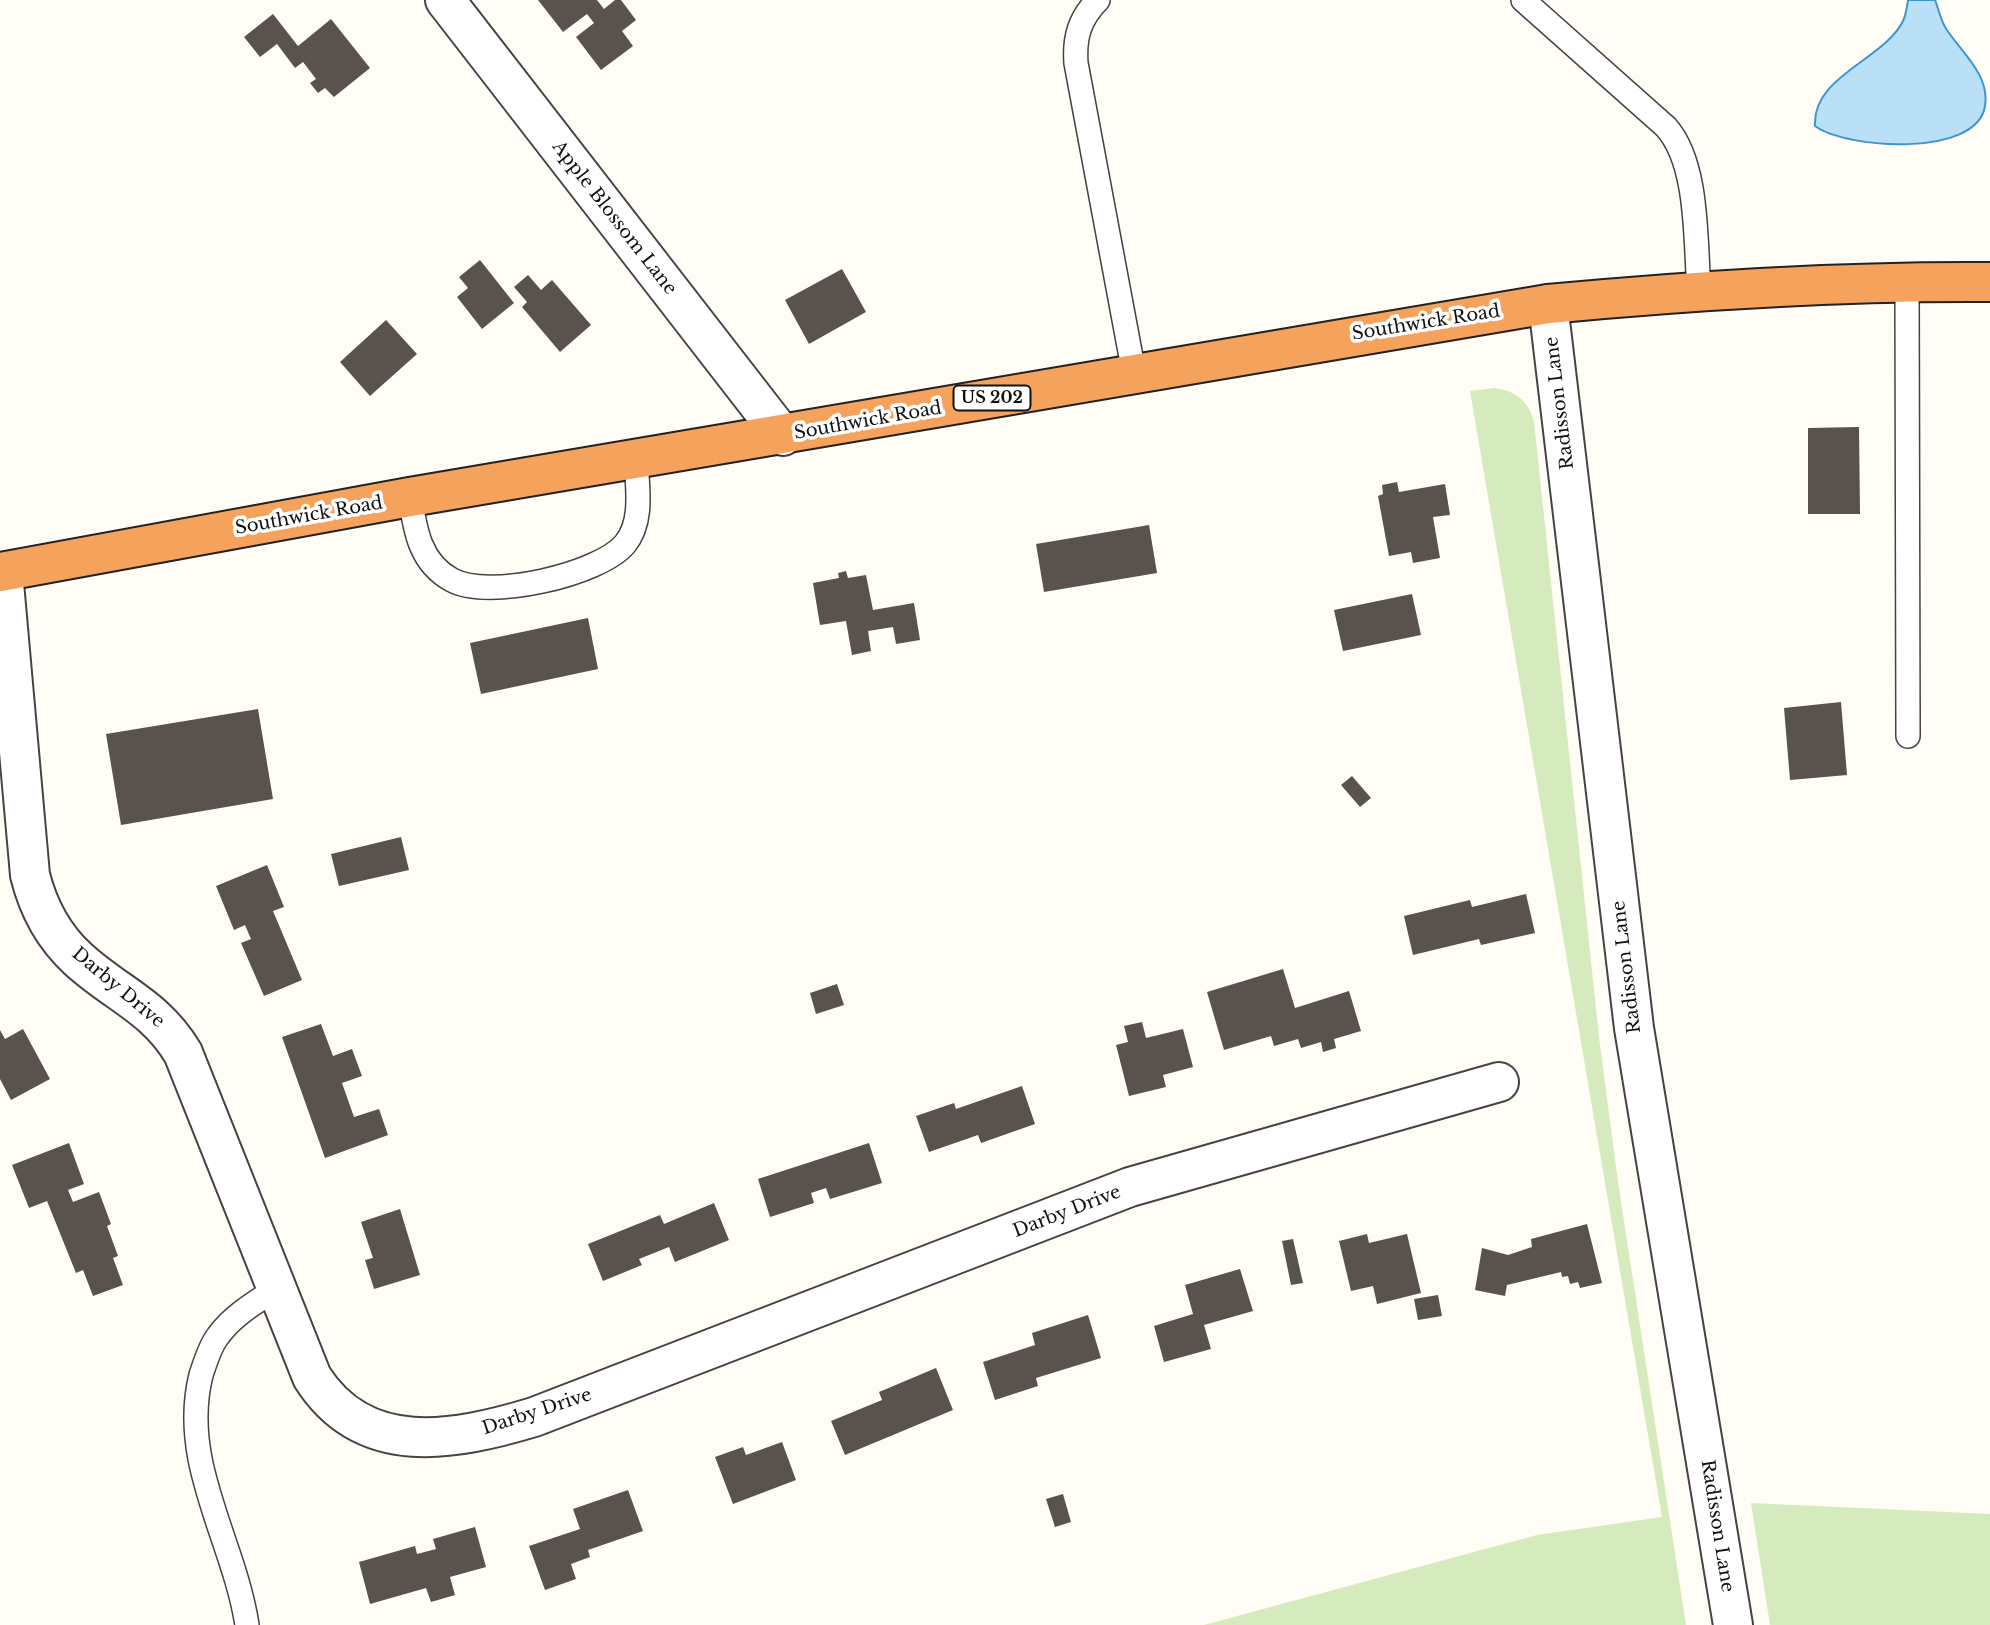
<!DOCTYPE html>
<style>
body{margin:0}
canvas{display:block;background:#fffdf5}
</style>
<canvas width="1990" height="1625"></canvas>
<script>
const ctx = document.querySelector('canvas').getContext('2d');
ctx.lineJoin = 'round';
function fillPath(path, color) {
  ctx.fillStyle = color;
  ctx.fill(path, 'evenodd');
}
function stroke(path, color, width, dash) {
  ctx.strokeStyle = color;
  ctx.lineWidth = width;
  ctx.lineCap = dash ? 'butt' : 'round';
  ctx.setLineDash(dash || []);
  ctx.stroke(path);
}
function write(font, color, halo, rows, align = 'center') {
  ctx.font = font + ' "Libre Baskerville",serif';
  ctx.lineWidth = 7;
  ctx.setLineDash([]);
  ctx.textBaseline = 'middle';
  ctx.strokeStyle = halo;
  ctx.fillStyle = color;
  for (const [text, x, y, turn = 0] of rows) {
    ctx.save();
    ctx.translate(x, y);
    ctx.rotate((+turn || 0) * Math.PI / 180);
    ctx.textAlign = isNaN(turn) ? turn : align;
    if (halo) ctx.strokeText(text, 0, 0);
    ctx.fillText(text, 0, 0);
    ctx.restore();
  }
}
fillPath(new Path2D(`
 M 1495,388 C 1516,391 1528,401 1534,421 L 1599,1037 L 1618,1182 L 1686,1625 L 1204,1625 L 1537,1535 L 1662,1517 L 1470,391 Z
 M 1751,1503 L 1990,1514 L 1990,1625 L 1770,1625 Z`), '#d5ebbd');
const water = new Path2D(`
 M 1908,0 L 1935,0 C 1939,10 1941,22 1947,30 C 1962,53 1990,75 1985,106 C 1977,158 1846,149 1815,126 C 1812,76 1884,60 1903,21 C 1906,15 1907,7 1908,0 Z`);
fillPath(water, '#b9e0f7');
stroke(water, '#3f96cf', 2);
fillPath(new Path2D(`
 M 538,0 L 597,0 L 604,9 L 615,0 L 621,0 L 636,20 L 622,31 L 633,46 L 601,70 L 576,37 L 594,23 L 587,14 L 563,32 Z
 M 273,14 L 298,46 L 331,19 L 370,68 L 334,97 L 325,88 L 318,93 L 310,83 L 316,79 L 303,62 L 295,68 L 277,44 L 260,57 L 244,37 Z
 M 480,260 L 514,303 L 482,329 L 457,297 L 468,288 L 459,277 Z
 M 842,269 L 866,312 L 809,344 L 785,300 Z
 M 528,275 L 541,290 L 552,280 L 591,325 L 560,352 L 522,307 L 527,302 L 514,287 Z
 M 386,320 L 417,354 L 370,396 L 340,362 Z
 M 1859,427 L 1860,514 L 1808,514 L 1808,428 Z
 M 1397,482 L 1399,492 L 1445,484 L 1450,515 L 1433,517 L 1440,558 L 1413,563 L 1411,552 L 1389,556 L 1378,496 L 1383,494 L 1382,485 Z
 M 1149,525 L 1157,573 L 1044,592 L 1036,544 Z
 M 846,571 L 848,578 L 866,575 L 873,610 L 914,603 L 920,640 L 896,644 L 893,627 L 868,631 L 871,651 L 852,655 L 846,621 L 820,625 L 813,583 L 839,578 L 838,573 Z
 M 1412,594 L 1421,635 L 1343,651 L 1334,610 Z
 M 588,618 L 598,669 L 481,694 L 470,643 Z
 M 1841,702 L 1847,775 L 1790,780 L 1784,708 Z
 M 258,709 L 273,799 L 121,825 L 106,734 Z
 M 1352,776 L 1371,798 L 1360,807 L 1341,785 Z
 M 401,837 L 409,870 L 339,886 L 331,854 Z
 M 267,865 L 284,907 L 273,911 L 302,980 L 264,996 L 241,943 L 251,939 L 245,925 L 234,930 L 216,886 Z
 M 1526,894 L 1535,933 L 1481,945 L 1479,939 L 1413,955 L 1404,916 L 1470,900 L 1472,907 Z
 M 1283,969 L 1295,1008 L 1349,991 L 1361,1031 L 1334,1039 L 1336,1048 L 1323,1052 L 1321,1042 L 1301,1048 L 1298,1039 L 1274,1046 L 1271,1036 L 1224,1050 L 1207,992 Z
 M 837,984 L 844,1005 L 816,1014 L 810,993 Z
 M 1142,1022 L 1146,1038 L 1183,1029 L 1193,1067 L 1163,1075 L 1166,1087 L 1129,1096 L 1116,1045 L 1128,1042 L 1124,1026 Z
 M 321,1024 L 333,1056 L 352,1049 L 362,1076 L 342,1083 L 354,1117 L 379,1109 L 388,1135 L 325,1158 L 282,1037 Z
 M 23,1029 L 50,1079 L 11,1100 L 0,1079 L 0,1030 L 5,1039 Z
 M 1022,1086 L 1035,1124 L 981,1143 L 978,1135 L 929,1152 L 916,1116 L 954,1103 L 956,1109 Z
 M 69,1143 L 84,1184 L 68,1190 L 73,1202 L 99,1192 L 111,1224 L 107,1226 L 118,1256 L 113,1258 L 123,1285 L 93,1296 L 83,1270 L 76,1273 L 47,1201 L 29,1208 L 12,1165 Z
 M 869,1143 L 882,1183 L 830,1199 L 826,1188 L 811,1193 L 814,1203 L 770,1217 L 758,1179 Z
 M 714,1203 L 729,1240 L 675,1262 L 669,1247 L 639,1259 L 642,1265 L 603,1281 L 588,1244 L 660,1215 L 664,1224 Z
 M 400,1209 L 420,1275 L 374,1289 L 365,1260 L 373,1258 L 361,1222 Z
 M 1587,1224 L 1602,1283 L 1580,1288 L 1578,1282 L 1570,1284 L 1568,1276 L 1562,1277 L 1561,1272 L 1507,1285 L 1505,1296 L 1475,1290 L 1482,1248 L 1508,1255 L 1532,1247 L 1531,1239 Z
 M 1367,1234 L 1369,1243 L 1407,1234 L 1421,1293 L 1377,1304 L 1373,1286 L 1351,1291 L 1339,1241 Z
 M 1293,1239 L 1303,1283 L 1291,1285 L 1282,1241 Z
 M 1240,1269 L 1253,1311 L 1204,1325 L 1211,1349 L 1164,1362 L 1154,1326 L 1193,1314 L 1185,1285 Z
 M 1438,1295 L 1442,1316 L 1418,1320 L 1414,1299 Z
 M 1088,1315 L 1101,1358 L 1036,1378 L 1038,1386 L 995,1400 L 983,1362 L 1035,1345 L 1032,1333 Z
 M 936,1368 L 953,1410 L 845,1455 L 831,1421 L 882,1400 L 879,1392 Z
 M 782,1442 L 796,1480 L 733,1504 L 715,1457 L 743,1447 L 746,1455 Z
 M 628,1490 L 643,1531 L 588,1550 L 590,1557 L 571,1564 L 576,1579 L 545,1590 L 529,1546 L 580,1529 L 573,1509 Z
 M 1063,1494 L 1071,1522 L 1055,1527 L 1046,1499 Z
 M 475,1527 L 486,1567 L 450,1577 L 455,1595 L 431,1602 L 426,1588 L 370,1604 L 359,1562 L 415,1546 L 417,1554 L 436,1549 L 433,1539 Z`), '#5a524d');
const lane = new Path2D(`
 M 1098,0 C 1080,18 1074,37 1076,63 L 1134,373
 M 1523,0 L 1666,127 C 1699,164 1695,241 1699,289
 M 1907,282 L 1908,736
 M 410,497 C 415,530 420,563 452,580 C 488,600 599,575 625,544 C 644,521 637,486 636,460
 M 247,1625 C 234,1540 179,1463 201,1375 C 205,1363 210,1346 218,1336 C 232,1316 256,1302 276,1289`);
const street = new Path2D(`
 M 445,0 L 783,436
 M 1548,304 L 1634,1028 L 1733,1625
 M 3,572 L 30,875 C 38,907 54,937 78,959 C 116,994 155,1006 183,1053 L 312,1377 C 364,1459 454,1441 534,1417 L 1130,1187 L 1499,1082`);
const highway = new Path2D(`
 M 0,572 L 410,497 L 1548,304 C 1696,290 1842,281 1990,282`);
stroke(lane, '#444', 26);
stroke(street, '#444', 42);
stroke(highway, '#222', 42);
stroke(lane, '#fff', 23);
stroke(street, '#fff', 38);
stroke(highway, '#f5a25d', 38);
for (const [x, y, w] of [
 [992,398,77]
]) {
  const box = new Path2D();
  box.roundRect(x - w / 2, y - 12.5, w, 25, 5);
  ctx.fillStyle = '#fff';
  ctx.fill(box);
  stroke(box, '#111', 2);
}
write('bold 16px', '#111', null, [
 ["US 202",992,398]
]);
write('18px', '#111', '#fff', [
 ["Apple Blossom Lane",614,218,52],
 ["Southwick Road",1426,323,-9],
 ["Radisson Lane",1560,403,-97],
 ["Southwick Road",868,421,-10],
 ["Southwick Road",309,516,-10],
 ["Radisson Lane",1627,967,-97],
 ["Darby Drive",118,988,40],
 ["Darby Drive",1067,1212,-21],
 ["Darby Drive",537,1412,-18],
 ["Radisson Lane",1717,1526,81]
]);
</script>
